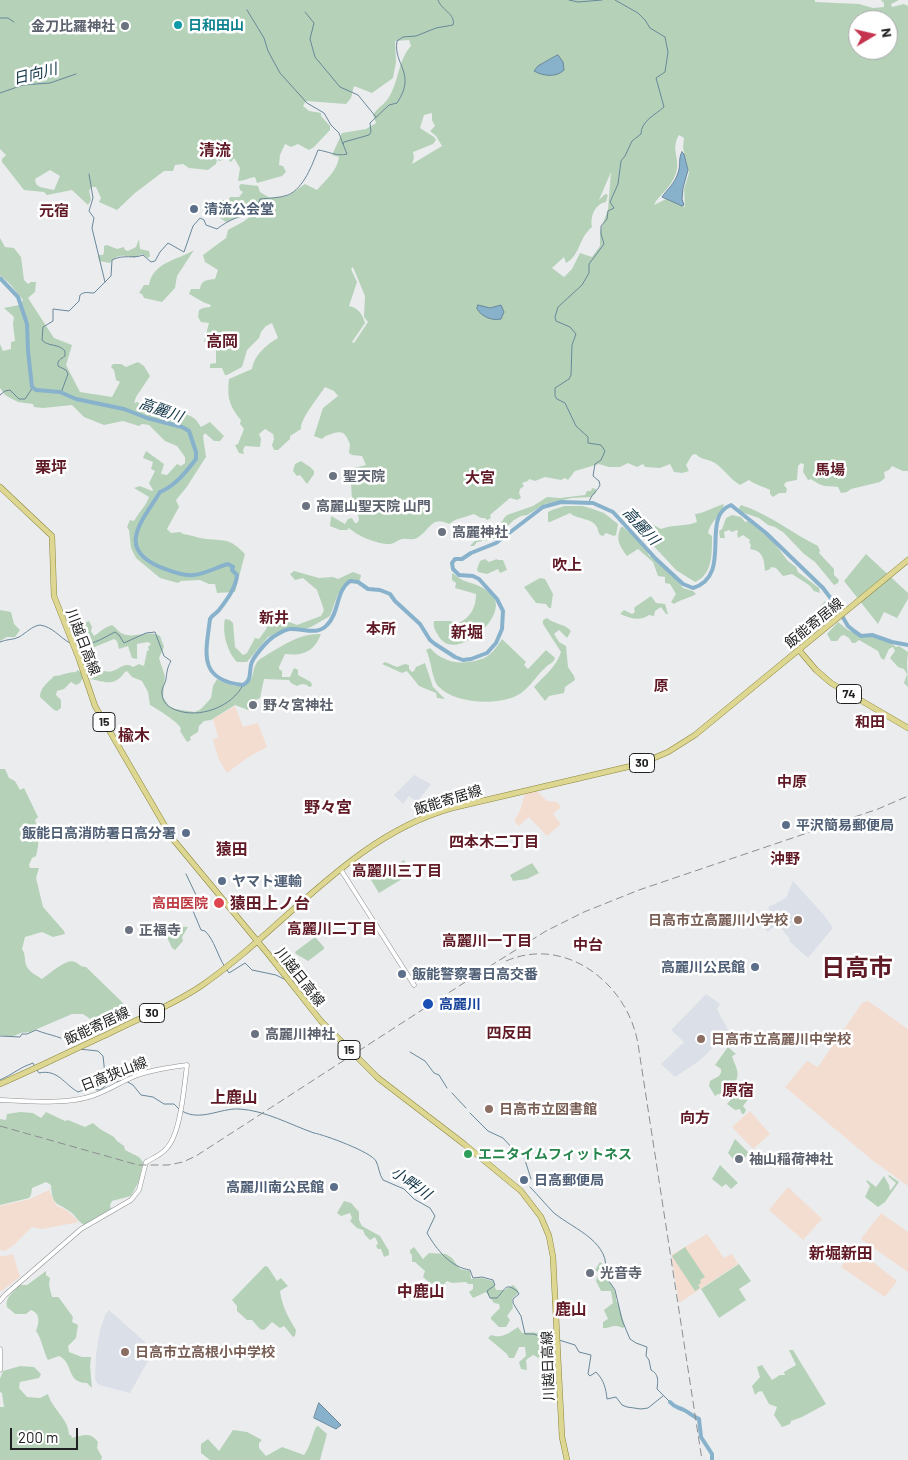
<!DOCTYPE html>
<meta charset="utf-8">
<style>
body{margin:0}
#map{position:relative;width:908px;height:1460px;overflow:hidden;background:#ebecee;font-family:Barlow,sans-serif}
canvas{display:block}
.north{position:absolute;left:848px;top:10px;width:50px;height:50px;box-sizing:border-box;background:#fff;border:1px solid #a6a7a7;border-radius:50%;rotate:81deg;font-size:14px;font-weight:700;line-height:20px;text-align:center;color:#212223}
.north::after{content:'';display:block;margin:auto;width:18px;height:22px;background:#c4344f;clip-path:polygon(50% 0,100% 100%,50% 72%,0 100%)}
.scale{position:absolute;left:10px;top:1428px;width:68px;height:22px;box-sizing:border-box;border:2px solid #212223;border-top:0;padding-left:6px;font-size:15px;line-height:18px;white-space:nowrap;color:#212223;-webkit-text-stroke:4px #fff;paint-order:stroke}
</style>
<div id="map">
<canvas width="908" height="1460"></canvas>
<div class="north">N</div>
<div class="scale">200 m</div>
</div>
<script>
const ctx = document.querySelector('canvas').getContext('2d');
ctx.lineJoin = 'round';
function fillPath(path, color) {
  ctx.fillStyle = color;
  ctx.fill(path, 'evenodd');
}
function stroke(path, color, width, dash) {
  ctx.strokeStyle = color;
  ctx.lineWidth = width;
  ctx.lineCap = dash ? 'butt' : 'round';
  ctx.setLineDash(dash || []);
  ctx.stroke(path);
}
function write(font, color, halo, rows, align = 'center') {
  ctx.font = font + ' Barlow,"Noto Sans JP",sans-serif';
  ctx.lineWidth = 5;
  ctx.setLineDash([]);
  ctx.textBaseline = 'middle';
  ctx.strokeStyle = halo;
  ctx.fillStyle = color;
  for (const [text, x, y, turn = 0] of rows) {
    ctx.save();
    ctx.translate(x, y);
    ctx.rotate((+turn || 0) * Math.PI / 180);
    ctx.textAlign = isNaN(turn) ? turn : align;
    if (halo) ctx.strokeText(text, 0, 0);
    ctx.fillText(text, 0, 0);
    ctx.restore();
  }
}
fillPath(new Path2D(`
 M 414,775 L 431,784 L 417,802 L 409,796 L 403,804 L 394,795 Z
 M 793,881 L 824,915 L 833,928 L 808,958 L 789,941 L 790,939 L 777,924 L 768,932 L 762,926 L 772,916 L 768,907 L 786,898 Z
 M 706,994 L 720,1004 L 717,1009 L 729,1032 L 699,1061 L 675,1077 L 661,1064 L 684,1042 L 671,1030 Z
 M 109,1310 L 154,1350 L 130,1393 L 99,1385 L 95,1380 L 96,1355 L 100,1330 L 105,1315 Z`), '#dbe0e8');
fillPath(new Path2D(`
 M 235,706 L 243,727 L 258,723 L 267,747 L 247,758 L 227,773 L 219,760 L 213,740 L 218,737 L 213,719 Z
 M 537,791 L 547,801 L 557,802 L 561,807 L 553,814 L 561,824 L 547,836 L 529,817 L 519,826 L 514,821 L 520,811 L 525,794 Z
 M 868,1001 L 908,1029 L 908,1186 L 872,1160 L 785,1087 L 807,1061 L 818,1067 L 862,1003 Z
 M 750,1111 L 770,1134 L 753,1149 L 732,1127 Z
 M 788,1187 L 822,1219 L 803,1240 L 769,1210 Z
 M 49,1190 L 56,1205 L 69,1212 L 79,1222 L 42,1229 L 32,1227 L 15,1244 L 5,1251 L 0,1250 L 0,1206 L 30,1199 Z
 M 881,1213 L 908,1232 L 908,1272 L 861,1239 Z
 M 707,1234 L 724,1258 L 732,1254 L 738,1264 L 679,1303 L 671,1255 Z
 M 855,1248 L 897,1281 L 885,1297 L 841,1267 Z
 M 13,1254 L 20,1277 L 0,1292 L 0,1256 L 6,1256 Z`), '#f3ddd0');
fillPath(new Path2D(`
 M 0,0 L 815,0 L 815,2 L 859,4 L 873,8 L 884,7 L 884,3 L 881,0 L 899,0 L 891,4 L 892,7 L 904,4 L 908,6 L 908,471 L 903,471 L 892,466 L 889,470 L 884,472 L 885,478 L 880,482 L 851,489 L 847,492 L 841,493 L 838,487 C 825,486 822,487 811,479 L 808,480 L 803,472 L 804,464 L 801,463 L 798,466 L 797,480 L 786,482 L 784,485 L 787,489 L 786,493 L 779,493 L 773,497 L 770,494 L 770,490 C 763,486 755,485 749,480 L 740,485 C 730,479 724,469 715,463 C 709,459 701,460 696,454 L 692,455 L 686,465 L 689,471 L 682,473 L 674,472 L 670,464 L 660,468 L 645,467 L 643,464 L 637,467 L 628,463 L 620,467 L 609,467 L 599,464 L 575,471 L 568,480 L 565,478 L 561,480 L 545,477 L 535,481 L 529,479 L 528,481 L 522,483 L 524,486 L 520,489 L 519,493 L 521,498 L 517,500 L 510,498 L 490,515 L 491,518 L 487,520 L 485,518 L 481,518 L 474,514 L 455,520 L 449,524 C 431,515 430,531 417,538 C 411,541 407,538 402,539 C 398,540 395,543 391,544 C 379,545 357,536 349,528 L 347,530 L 340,530 L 330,526 L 331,516 L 345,524 L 348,519 L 352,518 L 355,523 L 357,523 L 359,520 L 357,509 L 352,499 L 351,484 L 346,470 L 366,465 L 362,456 L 352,455 L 349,453 L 350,444 C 346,435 344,430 334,433 C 329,435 326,435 322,439 L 314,436 L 323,408 L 338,396 L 334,391 L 325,387 C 318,398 300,419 301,429 L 290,436 L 290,439 L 278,450 L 274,450 L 272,445 L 274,439 L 273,434 L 265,429 L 259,434 L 261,439 L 260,447 L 245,446 L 243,450 L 244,454 L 239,453 L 235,445 L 238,444 L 244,429 L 240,424 L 241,420 C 229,406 227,397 229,379 L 252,369 C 254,355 266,345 278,338 L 272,323 L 266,326 L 261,332 L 259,338 L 247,350 L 242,367 L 227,375 L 225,375 L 222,368 L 210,368 L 210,364 L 216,363 L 216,347 L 214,344 L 204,342 L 209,323 L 201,322 L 198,317 L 199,310 L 203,308 L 210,307 L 211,305 C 203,303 197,298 189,294 L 191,289 L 200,289 C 201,280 207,280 215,279 L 218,270 L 205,262 L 203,255 L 226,238 L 228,230 C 242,222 257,218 254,199 L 249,204 L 248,211 L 239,217 L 226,222 L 220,218 L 219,208 L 223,200 L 229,200 L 230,197 L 239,197 L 243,192 L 240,190 L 239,186 L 241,184 L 258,186 L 260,192 L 270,198 L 288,196 L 305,184 L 317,190 C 326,180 337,171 339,157 L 332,155 L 342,133 L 366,129 L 376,123 L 373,115 C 377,108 385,104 389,97 C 399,81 398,60 411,46 L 409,40 L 395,41 L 396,62 L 393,78 L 372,93 L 354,86 L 351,98 L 346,104 L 306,101 L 303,106 L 309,111 L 321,113 L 321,116 L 330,126 L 330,130 L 314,147 L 309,150 L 298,144 L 291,147 L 285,144 L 280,155 L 279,165 L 283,166 L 286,172 L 282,176 L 257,183 L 255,177 C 248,178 244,181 238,181 L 240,168 L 234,158 L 231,162 L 226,158 L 220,161 L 217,160 L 216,164 L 208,170 L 189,168 L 183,164 L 175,165 L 173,171 L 164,171 L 135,193 L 117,210 L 99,202 L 101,198 L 96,187 L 92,187 L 89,190 L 91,200 L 88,205 L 72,190 L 47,195 L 44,192 L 24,190 L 2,162 L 2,159 L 6,155 L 0,149 ZM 858,20 L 888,20 L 888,50 L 858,50 ZM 432,113 L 432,120 L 435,126 L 430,131 L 436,136 L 442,146 L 412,164 L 414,158 L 413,152 L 433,144 L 436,140 L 434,137 L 420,128 L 424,115 ZM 679,135 L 684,138 L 683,148 L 689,173 L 684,189 L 685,207 L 666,199 L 654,205 C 660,193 671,189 676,173 C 681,159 670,150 679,135 ZM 50,170 L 60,176 L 54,190 L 40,187 L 36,184 L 35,179 ZM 611,172 L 608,209 L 600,232 L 600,246 L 592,257 L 580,253 L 572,269 L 564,277 L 552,268 L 564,257 L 566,263 C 580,256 579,237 592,227 C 590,216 595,204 606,202 L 608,195 L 605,194 L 599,200 ZM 353,267 L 365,296 L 364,317 L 368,322 L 354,343 L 352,342 L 365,323 C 362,314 359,308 349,306 L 357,282 L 351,269 Z
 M 0,238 L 5,247 L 14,248 L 21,257 L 24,280 L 28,284 L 31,282 L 36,282 L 35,292 L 28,298 L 54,338 L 72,345 L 66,365 L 80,392 L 112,397 L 120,382 L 116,380 L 114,370 L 111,367 L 113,364 L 121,364 L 126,367 L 138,362 L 144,366 L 150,376 L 136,397 L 134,403 L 137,402 L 162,415 C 170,409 189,413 196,420 C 198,422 199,425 201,427 L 210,422 L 224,436 L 220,441 L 214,441 L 205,433 L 203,436 L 206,457 L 186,488 L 176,500 L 179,507 L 167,529 L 171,533 L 180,532 L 183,534 C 191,535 198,538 206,539 C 227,541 229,538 245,554 L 235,592 L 217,593 L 215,584 L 209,584 L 200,580 L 181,581 L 178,583 L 160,578 L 136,558 L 131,548 L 129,530 L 127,527 L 130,520 L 134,521 C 139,512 146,506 149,497 L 134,488 L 140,486 L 152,491 L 153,490 L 149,483 L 155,471 L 151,469 L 153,462 L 143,458 L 146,451 L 164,464 L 161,474 L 167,475 L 177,464 L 181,466 L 185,463 L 185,457 L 177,446 L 165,441 L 149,425 L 142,424 L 139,426 L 123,421 L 104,425 L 84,417 L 72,405 L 43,408 L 34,407 L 33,404 L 18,402 L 12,399 L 5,395 L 0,388 L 0,344 L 3,351 L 11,349 L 11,342 L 15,341 L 13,324 L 14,317 L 4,308 L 19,305 L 23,300 L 10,284 L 0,275 Z
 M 139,239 L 140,249 L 149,251 L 150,256 L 148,258 L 142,254 L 134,258 C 126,255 116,254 110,263 L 99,261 L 98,255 L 103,255 L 104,252 L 104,246 L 107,245 L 117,249 L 124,247 L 125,250 L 128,251 L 136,247 Z
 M 194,250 L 177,276 L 175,288 L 162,302 L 144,298 L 142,294 L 139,293 L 144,285 L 149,285 C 153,262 176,261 194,250 Z
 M 301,461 L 310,467 L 314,471 L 314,474 L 307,484 L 300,475 L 297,476 L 293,471 L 295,464 Z
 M 592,488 L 596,489 L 596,493 L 591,497 L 572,498 L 545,504 L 527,515 L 521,516 L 514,520 L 494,539 L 477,542 L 474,546 L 470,546 L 483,532 L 489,532 L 492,529 C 502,528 500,521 507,515 L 533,506 L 547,497 L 560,498 L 585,495 L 587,491 L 591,491 Z
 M 724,504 C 722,516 710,521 708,533 L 712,536 C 712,552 713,575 695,582 L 676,570 L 633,524 L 625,520 L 628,510 L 632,512 L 641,510 L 641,514 L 638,517 L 643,524 L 650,523 L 661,529 C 673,524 685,527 697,522 L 695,514 C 705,513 713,507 724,504 Z
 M 741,505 C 769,514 792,533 818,546 L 820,551 L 819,553 L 834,569 L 834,575 L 839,580 L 838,583 L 834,585 L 815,562 L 804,554 L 784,533 L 775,527 L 768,525 L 759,518 L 741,512 L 739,508 Z
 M 564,506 L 582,506 L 590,508 L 604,513 L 618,524 L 616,535 L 614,536 L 606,533 L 603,536 L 600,535 C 598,532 598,529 597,527 C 591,517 577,520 570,513 L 550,522 L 548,522 L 548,512 L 552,510 Z
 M 732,515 L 741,517 L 745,522 L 748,521 L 771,539 L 788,561 L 796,567 L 798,572 L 819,588 L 820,593 L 814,591 L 809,585 L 792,574 L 783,576 L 776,568 L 771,567 L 770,569 L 765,571 C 764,560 764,551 750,549 L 751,545 L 749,542 L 750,540 L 743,535 L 738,538 L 737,534 L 738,532 L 737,530 L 732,532 L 729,530 L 724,532 L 725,538 L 720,538 L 719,531 L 722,529 L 726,518 Z
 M 621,527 L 623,527 C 631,534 648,549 649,556 L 653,556 L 659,564 L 674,575 L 683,588 L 693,591 L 696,594 C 690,598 681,599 674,604 L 671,602 L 676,594 L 670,584 L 665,583 L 665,577 L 658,576 L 653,562 L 638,549 L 627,556 C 620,546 615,540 621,527 Z
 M 866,554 L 908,593 L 908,599 L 897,618 L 884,612 L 878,624 L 844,581 Z
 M 485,559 L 489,562 L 497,559 L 498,560 L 503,560 L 507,570 L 500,573 L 498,569 L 487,574 L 478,572 L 477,569 L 480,561 Z
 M 294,571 L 319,578 L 333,577 L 338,579 L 353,572 L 361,575 L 360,580 L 351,580 L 345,584 L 338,594 L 330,616 L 311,627 L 305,629 L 289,628 L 268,637 L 247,662 L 237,662 C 227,652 222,632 225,619 L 230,620 L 233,623 L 235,647 L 243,655 L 247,653 L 255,638 L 259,639 L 267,628 L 261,623 L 267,610 L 270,609 L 275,614 L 273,619 L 279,618 L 297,625 L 321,616 L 324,610 L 317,590 L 303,578 L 295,580 L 290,574 Z
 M 452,573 C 456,575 461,580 465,581 C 477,585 486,587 494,598 C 507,618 453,665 438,635 C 435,630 433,627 434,621 L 450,621 L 459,623 C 471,617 476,607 476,594 L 455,588 L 456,583 L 452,580 Z
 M 540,578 L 545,579 L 553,594 L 551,608 L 549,608 L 546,604 L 536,603 L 524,587 Z
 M 651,596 L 656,603 L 665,604 L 668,614 L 666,614 L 661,607 L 655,611 L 654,616 L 649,615 C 639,622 630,618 620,614 L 624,610 L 632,614 L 635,612 L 634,609 L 635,607 Z
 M 825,601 L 832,603 L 836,611 L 829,621 L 826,622 L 819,616 L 818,609 Z
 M 0,610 L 11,612 L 14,624 L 20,630 L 15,637 L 7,637 L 0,641 Z
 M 547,618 C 555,625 564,623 571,631 L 567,638 L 559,630 L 554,634 L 559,642 L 566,646 L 568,667 L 574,676 L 575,680 L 565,687 L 564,693 L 549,696 L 545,701 L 534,687 C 544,676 557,666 561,652 L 543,624 L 543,620 Z
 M 89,621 L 92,627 L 91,631 L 94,636 C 100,632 105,627 112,625 C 115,627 118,631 121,633 C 134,640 147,629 160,636 L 164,647 L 159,658 L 165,676 L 163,697 L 169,706 L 175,709 L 195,712 L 201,709 L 211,698 L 213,686 L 217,679 C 225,683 238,689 246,684 C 254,680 252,670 256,664 C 258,659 264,657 268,654 C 285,644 301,633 321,634 C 314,652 303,656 285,654 L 279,667 L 279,669 L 282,671 L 282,677 L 290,677 L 294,668 L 298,670 L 298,675 L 311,682 L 312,686 L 309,687 L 307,685 L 302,684 L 297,686 L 291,683 L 289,680 L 264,679 L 260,698 L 250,703 L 251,706 L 248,710 L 235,705 L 211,720 L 204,721 L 199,726 L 198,732 L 190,737 L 191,740 L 187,742 L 180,731 L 181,729 C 179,722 157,709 150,705 L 148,692 L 142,681 L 132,677 L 127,671 L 125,672 C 114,687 107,682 90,679 L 89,675 L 105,671 C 117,675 122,660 133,667 L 139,664 L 144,666 L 147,651 L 149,650 L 148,647 L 151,644 L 148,642 L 137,644 L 137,659 L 132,658 L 128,646 L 119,649 L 117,641 L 114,639 L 80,653 L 76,639 L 82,640 L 85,638 L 85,633 L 78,633 L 76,626 Z
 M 838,622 L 848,630 L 864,637 L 879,636 C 884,641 891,642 896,647 L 899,646 L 908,652 L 907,663 L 908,687 L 904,683 L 907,674 L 904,669 L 898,667 L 890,658 L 895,651 L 893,647 L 889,649 L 884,660 L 881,658 L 878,651 L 859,640 L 855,643 L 852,643 L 849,638 L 844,635 L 841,636 L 837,641 L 831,641 L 827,634 Z
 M 502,639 L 526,662 L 524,665 L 528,669 L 546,650 L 555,658 C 553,664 549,663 545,668 C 535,677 530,688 518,695 C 498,706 454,704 438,686 C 432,679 431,659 426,650 L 430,648 C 434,652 438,656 443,658 C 455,665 474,663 486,657 C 493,653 498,645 502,639 Z
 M 385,662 L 397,667 L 405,664 L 409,665 L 409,669 L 412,672 L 414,671 L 416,667 L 425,663 L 433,687 L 445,699 L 437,698 L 436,693 L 419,686 L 407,671 L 402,673 L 382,664 Z
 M 77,670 L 81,672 L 83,678 L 80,683 L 76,685 L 71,682 L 64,689 L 57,691 L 56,695 L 61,700 L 61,708 L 57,711 L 54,710 L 40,697 C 40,687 48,683 54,676 C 62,676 66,672 76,672 Z
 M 0,769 L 5,769 L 9,778 L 15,781 L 20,790 L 24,788 L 38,817 L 35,820 C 40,831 39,845 36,856 L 32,858 L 29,865 L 30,868 L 39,868 L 36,878 L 43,907 L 64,931 L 65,934 L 53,937 L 42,932 L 25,937 L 22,949 C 26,955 24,958 26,965 C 29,972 36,975 42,979 C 50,974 66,958 75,962 C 80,964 80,967 86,967 L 120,1000 L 129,1010 L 126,1021 L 105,1029 L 83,1014 L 72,1014 L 30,1032 L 21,1033 L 11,1037 L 0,1035 Z
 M 404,860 L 412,873 L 379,893 L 371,880 Z
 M 532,863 L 539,873 L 527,879 L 513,881 L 510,875 Z
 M 172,926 L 188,927 L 182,937 L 183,941 L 175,950 L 172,948 L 165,933 L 167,932 L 166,928 Z
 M 315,937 L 324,947 L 324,949 L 308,961 L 296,954 L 295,952 Z
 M 728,1047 L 736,1054 L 732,1056 C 735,1066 742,1075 734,1083 L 735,1089 L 743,1099 L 749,1095 L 750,1097 L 743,1106 L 746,1110 L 744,1114 L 742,1114 L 740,1109 L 735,1110 L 727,1104 L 733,1097 L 728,1096 L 724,1097 L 722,1095 L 718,1094 L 715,1096 L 709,1086 L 710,1081 L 719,1076 L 721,1073 L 721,1069 L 715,1065 Z
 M 20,1112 L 33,1113 L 41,1118 L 46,1112 L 65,1121 L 68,1120 L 85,1127 L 93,1123 L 100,1129 L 114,1137 L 117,1141 L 124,1146 L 125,1150 L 139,1157 L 143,1162 L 139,1181 L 131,1196 L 112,1201 L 110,1205 L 111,1209 L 84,1225 C 79,1222 76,1217 72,1213 C 58,1202 52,1207 51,1185 L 46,1182 L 32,1188 L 31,1195 L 29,1198 L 0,1205 L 0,1119 L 6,1120 L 7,1114 Z
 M 735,1139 L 749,1153 L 738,1165 L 728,1153 Z
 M 720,1165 L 738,1183 L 731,1189 L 726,1184 L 722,1187 L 712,1179 Z
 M 889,1175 L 899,1182 L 885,1202 L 878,1207 L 865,1197 L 870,1186 L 866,1181 L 867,1180 L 876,1187 L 884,1176 L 889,1185 L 890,1191 L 896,1183 L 888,1176 Z
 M 344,1201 L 351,1203 L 359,1212 L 359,1220 L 362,1226 L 380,1236 L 389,1251 L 389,1255 L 384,1257 L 381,1249 L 378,1249 L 376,1246 L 378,1243 L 375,1237 L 370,1240 L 365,1235 L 363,1230 L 357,1228 L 350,1221 L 352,1218 L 350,1213 L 341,1216 L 337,1213 Z
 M 414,1247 L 423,1259 L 429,1253 L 446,1254 L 452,1258 L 460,1269 L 470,1271 L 471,1279 L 482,1278 L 493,1281 L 496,1290 L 504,1290 L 513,1285 L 518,1290 L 518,1293 L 512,1299 L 513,1308 L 507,1316 L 510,1320 L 506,1327 L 499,1327 L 491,1319 L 491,1317 L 500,1308 L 499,1304 L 494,1303 L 486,1292 L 473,1298 L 469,1292 L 473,1289 L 473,1284 L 468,1284 L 466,1282 L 452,1283 L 447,1281 L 443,1285 L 435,1282 L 431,1284 L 423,1277 L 425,1271 L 415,1262 L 412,1262 L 412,1255 L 410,1253 L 410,1250 Z
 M 685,1247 L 705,1277 L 700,1280 L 701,1283 L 698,1285 L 700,1288 L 695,1291 L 672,1256 Z
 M 600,1262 L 606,1267 C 603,1280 618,1287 616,1301 L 618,1303 L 625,1326 L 623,1328 C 612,1323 611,1329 603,1328 L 603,1322 L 608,1319 L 604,1310 L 613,1303 L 611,1291 L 601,1291 L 596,1281 L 597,1277 L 600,1277 L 602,1275 L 595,1270 Z
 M 739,1264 L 751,1281 L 739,1289 L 746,1300 L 719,1318 L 701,1289 Z
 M 265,1266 L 268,1267 L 277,1281 L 281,1278 L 287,1285 L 288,1286 L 280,1291 C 282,1306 288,1317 296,1330 L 295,1336 L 293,1337 L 284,1326 L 280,1328 L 272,1322 L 264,1330 L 260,1329 L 252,1320 L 247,1320 L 237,1311 L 237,1306 L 232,1300 Z
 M 46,1271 L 46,1275 L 50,1278 L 49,1285 L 52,1297 L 58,1297 L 60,1299 L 73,1317 L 72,1322 L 78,1325 L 76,1338 L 68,1346 L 69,1352 L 82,1357 L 91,1357 L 90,1366 L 92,1388 L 87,1383 C 66,1383 74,1363 59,1356 L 48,1360 C 43,1351 42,1339 36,1331 C 39,1323 41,1314 31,1310 L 26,1314 L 15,1314 L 7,1307 C 5,1296 14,1293 19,1285 L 27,1285 Z
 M 518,1327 L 522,1333 C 528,1333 540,1330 542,1338 C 543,1341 542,1344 543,1347 L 548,1350 L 539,1358 L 533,1355 L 526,1360 L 527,1370 L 521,1369 L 519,1362 L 526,1356 L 525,1347 L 519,1347 L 514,1358 L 509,1358 L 507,1354 L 488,1338 L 491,1335 C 502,1339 509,1333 518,1327 Z
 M 789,1350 L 793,1350 L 826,1404 L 802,1417 L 791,1421 L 790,1424 L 782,1427 L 774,1415 L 777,1407 L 769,1404 L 762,1391 L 758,1392 L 755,1395 L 752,1386 L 760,1377 L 757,1367 L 762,1365 L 772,1380 L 780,1375 L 785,1375 L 784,1372 L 796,1365 Z
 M 20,1366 L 34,1367 L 41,1374 L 39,1378 L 20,1382 L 19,1388 L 27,1397 L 40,1398 L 48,1394 C 52,1409 69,1419 69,1435 L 71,1435 L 72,1438 C 84,1435 90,1432 98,1442 L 97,1448 L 102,1457 L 101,1460 L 0,1460 L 0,1407 L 4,1407 L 2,1393 L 0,1392 L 0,1379 L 3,1371 Z
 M 318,1426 L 327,1434 L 320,1460 L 210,1460 L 201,1453 L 201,1444 L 208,1439 L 219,1451 L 233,1430 L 247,1432 L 262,1440 L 259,1443 L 259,1448 L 266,1456 L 282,1447 L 304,1455 C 310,1447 312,1436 316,1427 Z`), '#b5d2b9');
const water = new Path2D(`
 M 558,55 L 563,62 L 564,70 C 556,78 543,76 534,71 L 538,66 Z
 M 682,152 L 684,154 L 688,170 L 683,188 L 682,199 L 684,205 L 682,206 L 662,197 C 668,188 674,185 678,173 C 681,165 678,158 682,152 Z
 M 478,305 L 490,308 L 501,305 L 504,312 L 501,319 C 492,321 482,317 477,309 Z
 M 319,1403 L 341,1425 L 336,1429 L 314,1418 Z`);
fillPath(water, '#88b2cc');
stroke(water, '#698799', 1);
stroke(new Path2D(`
 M 569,0 L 578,2 L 602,0
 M 247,10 L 264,38 L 268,51 L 280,73 L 307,103 L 324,113 L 331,125 L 339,133 L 343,144
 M 305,12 L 314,23 L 310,39 L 315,57 L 340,87 L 358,95 L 376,117
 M 0,18 L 8,18 L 14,22
 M 0,93 L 23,85 L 50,83 L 76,74
 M 89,174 L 93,198 L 89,211 L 94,218 L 92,228 L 105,282
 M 61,393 L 68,374 L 66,370 L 58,366 C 57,360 61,359 65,356 L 65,351 C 58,343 48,347 42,340 L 43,327 L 53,321 L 53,309 L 69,311 L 79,301 L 80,295 C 85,291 88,293 94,293 L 111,276 L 112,260 C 123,254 134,259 143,255 L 151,262 L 155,261 L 160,252 L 168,243 L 184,252 L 193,226 L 200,218 L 204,220 L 206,225 L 217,229 C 228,220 241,215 255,213 L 260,199 C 269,198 280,198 288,195 C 304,188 312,165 318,150 C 327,151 338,157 347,154 L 343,144 L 344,142 L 369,135 L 371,132 L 370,123 L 389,105 L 397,103 C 417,73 393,65 397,41 L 403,37 L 416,36 L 436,28 L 453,25 C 456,14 441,10 438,0
 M 0,395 L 5,391 L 10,390 L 19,399 L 25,399 L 33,387
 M 589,503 C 590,495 597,492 600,485 L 599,481 L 593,476 L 595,464 L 601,460 L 605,451 L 601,445 L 588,443 L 588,437 L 576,426 L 565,403 L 557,399 L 555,396 L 555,388 L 569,379 L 571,375 L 572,345 L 576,334 L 570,327 L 556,321 L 555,317 L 558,307 L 582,285 L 589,273 L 589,264 L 604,244 L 601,234 L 601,226 L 607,219 L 608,211 L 614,208 L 610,202 L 618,184 L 621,161 L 625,156 L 632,141 L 641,134 C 641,121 655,115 664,107 L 656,78 L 665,72 L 668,52 L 665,37 L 650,28 L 645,20 L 638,13 L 615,0
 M 0,642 C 6,639 14,640 19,637 C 26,633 32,626 40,625 C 53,627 59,637 70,643
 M 74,644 C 91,647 101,639 115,632 L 119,635 L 124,643 L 146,633 L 155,632 L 164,656 L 171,661 C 167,668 167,672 166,679 C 165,685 161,688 162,694 C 163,703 168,707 176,710 C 199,719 232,707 243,685
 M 186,874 L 196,895 L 188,899 L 201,930 L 205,931 C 215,941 217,955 225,967
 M 227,970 L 229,973 L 245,963 L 252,970 L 276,975 L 286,980
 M 0,1036 L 20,1037 L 22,1034 L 27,1034 L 36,1030 C 50,1036 64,1036 76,1047
 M 79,1049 L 98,1051 L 103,1056 L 105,1074 L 109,1084
 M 410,1052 L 425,1061 L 434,1073 L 439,1075 L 447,1088
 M 37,1070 L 39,1073 C 58,1069 64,1084 78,1092 L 86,1089 L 100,1090 L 110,1083 L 122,1081
 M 0,1080 C 12,1075 20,1067 33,1063 L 35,1067
 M 126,1081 L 133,1085 L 141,1095 L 153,1097 L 164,1104 L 174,1104 L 179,1109
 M 452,1093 L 466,1108
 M 182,1111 C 200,1122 220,1108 239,1109 C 264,1110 291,1125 314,1133 C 325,1135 371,1152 376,1161 C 379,1167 379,1174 383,1180 L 404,1189 L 414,1199 L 430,1208 L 435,1216 L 427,1233 C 437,1250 450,1267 470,1270 L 473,1278 L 482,1277 L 493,1280 L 495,1285 L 487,1291 L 490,1298 L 497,1298 C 505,1290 505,1281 518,1292 L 519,1294 L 513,1299 L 513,1303 L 521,1316 L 525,1334 L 534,1334 L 541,1337 L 541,1346 L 546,1350 L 551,1347 L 555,1341
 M 470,1113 L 488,1131 L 503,1138 L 514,1150 L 524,1157 L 531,1179
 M 530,1187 C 538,1195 546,1205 554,1213 C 575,1230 612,1242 605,1275 L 615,1290 L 622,1320 L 630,1339 L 636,1343 L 647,1347 L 646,1356 L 649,1360 L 651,1370 C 659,1374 658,1381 657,1389 L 670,1402
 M 559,1340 L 575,1345 L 579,1352 L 591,1355 L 588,1374 L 590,1376 L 596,1372 C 604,1380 606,1389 607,1399 L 616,1397 L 622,1405 L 627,1407 L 641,1409 L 648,1408 L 663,1396`), '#698799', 1);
stroke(new Path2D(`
 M 0,278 L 18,297 L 27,324 L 28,351 L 32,387 L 36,390 L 60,392 L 76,399 L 124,409 L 147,418 L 182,427 L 189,431 L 196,452 L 196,459 C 186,472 175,486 160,492 C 143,520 115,548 160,567 C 171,571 182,576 194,575 C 205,574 217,567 228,564 L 233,567 L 232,570 L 237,575 C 236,588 226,601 219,610 C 216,614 212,615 210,619 C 206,652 197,680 243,685 C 252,680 249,673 251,665 C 252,658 267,641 273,637 C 278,634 285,629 290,629 C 303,628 317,636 327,625 C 340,612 335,592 350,581 L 358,582 L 368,589 L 380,590 L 390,594 L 395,601 L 420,624 L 430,640 L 435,644 L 455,657 L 463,660 L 471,659 L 487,653 L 496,643 L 502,629 L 503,611 L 497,599 L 479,579 L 473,576 L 459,575 L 453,569 L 452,563 L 455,559 L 462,559 L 471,553 L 496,543 L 543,507 L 561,502 L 593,503 L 613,512 L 656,559 L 683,584 L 693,588 C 734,575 699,517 731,505 L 766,533 L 823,588 L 835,604 L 848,626 L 854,631 L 861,636 L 872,635 L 892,642 L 908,645
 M 670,1402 C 675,1408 678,1407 684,1410 C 690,1413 693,1417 699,1419 L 701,1437 L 712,1454 L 712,1460`), '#88b2cc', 4);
const secondary = new Path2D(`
 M 341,870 L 414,985
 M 0,1100 C 30,1101 64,1105 92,1096 C 108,1091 122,1081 138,1075 C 154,1069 171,1067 187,1065 C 184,1087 181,1134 166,1149 C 161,1155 153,1158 146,1162 L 139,1190 L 131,1200 L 81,1229 L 5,1295 L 0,1301
 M 0,1349 L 0,1370`);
const primary = new Path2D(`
 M 0,487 L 52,536 L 54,596 L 79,659 L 95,706 L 172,838 L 268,954 L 321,1021
 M 799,650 L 816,670 L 831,683 L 908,728
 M 378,1078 L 464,1144 L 521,1191 L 541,1217 L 549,1236 L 553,1257 L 562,1437 L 567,1460
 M 0,1084 C 37,1068 73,1050 110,1033 C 140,1018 173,1005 201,986 C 285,928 351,836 452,808 L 640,764 L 668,752 L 695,735 L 908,560`);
stroke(secondary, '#8e8f91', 5);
stroke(primary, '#8c863c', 6);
stroke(secondary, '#fff', 4);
stroke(primary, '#ddd792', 5);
stroke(new Path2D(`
 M 506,961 C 566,935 628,984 638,1044 L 702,1460
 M 0,1126 L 138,1165 L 168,1165 L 183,1162 L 196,1156 L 487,968 L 546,931 L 584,912 L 639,890 L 878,809 L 908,796`), '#8c8d8f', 1, [8, 4]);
const primaryBridge = new Path2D(`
 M 321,1021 L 378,1078`);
stroke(primaryBridge, '#8c863c', 6, []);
stroke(primaryBridge, '#ddd792', 5);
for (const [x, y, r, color] of [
 [178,25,5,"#0f9aa8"],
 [125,26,5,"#6b7280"],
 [194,209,5,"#5c6f8a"],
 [333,476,5,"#6b7280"],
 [306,506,5,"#6b7280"],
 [442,532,5,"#6b7280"],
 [253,705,5,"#6b7280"],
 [786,825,5,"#5c6f8a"],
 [186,833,5,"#5c6f8a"],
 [222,881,5,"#5c6f8a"],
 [219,903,6,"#e0444e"],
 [798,920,5,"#8d6e63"],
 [129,930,5,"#6b7280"],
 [755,967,5,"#5c6f8a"],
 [402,974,5,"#5c6f8a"],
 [428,1004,6,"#1a4fb4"],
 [255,1034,5,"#6b7280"],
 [701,1039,5,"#8d6e63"],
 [489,1109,5,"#8d6e63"],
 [468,1154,5,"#2e9e5b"],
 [739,1159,5,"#6b7280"],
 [524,1180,5,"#5c6f8a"],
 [334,1187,5,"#5c6f8a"],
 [590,1273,5,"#6b7280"],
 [125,1352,5,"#8d6e63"]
]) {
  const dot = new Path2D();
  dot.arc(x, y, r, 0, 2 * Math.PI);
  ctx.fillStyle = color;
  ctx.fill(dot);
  stroke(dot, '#fff', 2);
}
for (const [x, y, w] of [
 [849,694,25],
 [104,722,22],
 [642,763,25],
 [152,1013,25],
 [349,1050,22]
]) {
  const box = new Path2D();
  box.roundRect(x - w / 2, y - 9.5, w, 19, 4);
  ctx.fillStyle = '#fff';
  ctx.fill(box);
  stroke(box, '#212223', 1);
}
write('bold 12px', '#212223', null, [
 ["74",849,694],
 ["15",104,722],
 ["30",642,763],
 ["30",152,1013],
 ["15",349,1050]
]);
write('bold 14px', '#0d838f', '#fff', [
 ["日和田山",188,25]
], 'left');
write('bold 14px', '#5b616d', '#fff', [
 ["金刀比羅神社",115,26,"right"],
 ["聖天院",343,476],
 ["高麗山聖天院 山門",316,506],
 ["高麗神社",452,532],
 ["野々宮神社",263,705],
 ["正福寺",139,930],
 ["高麗川神社",265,1034],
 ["袖山稲荷神社",749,1159],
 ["光音寺",600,1273]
], 'left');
write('bold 14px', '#4e5e75', '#fff', [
 ["清流公会堂",204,209],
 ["平沢簡易郵便局",796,825],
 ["飯能日高消防署日高分署",176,833,"right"],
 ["ヤマト運輸",232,881],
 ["高麗川公民館",745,967,"right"],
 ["飯能警察署日高交番",412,974],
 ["日高郵便局",534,1180],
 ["高麗川南公民館",324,1187,"right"]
], 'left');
write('14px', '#212223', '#fff', [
 ["飯能寄居線",814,623,-39],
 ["川越日高線",83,642,69],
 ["飯能寄居線",448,800,-17],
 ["川越日高線",300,977,52],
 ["飯能寄居線",97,1026,-25],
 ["日高狭山線",114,1074,-21],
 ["川越日高線",548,1366,-92]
]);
write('bold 14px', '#be3a42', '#fff', [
 ["高田医院",208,903]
], 'right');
write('bold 14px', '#785e54', '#fff', [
 ["日高市立高麗川小学校",788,920,"right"],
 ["日高市立高麗川中学校",711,1039],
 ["日高市立図書館",499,1109],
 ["日高市立高根小中学校",135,1352]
], 'left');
write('bold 14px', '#164399', '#fff', [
 ["高麗川",439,1004]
], 'left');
write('bold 14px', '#27864d', '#fff', [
 ["エニタイムフィットネス",478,1154]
], 'left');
write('italic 15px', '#0f3346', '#fff', [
 ["日向川",35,74,-14],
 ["高麗川",161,410,19],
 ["高麗川",641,526,47],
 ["小畔川",411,1183,35]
]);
write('bold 15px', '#601a26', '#fff', [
 ["元宿",54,211],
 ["馬場",830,470],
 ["大宮",480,478],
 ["吹上",567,565],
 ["新井",274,618],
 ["本所",381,629],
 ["原",661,686],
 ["和田",870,722],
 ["中原",792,782],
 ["四本木二丁目",494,842],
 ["沖野",785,859],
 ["高麗川三丁目",397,871],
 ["高麗川二丁目",332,929],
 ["高麗川一丁目",487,941],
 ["中台",588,945],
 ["四反田",509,1033],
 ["向方",695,1118]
]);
write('bold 16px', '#601a26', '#fff', [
 ["清流",215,151],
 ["高岡",222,342],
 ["栗坪",51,468],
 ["新堀",467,633],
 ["楡木",134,736],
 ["野々宮",328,808],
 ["猿田",232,850],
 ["猿田上ノ台",270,904],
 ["原宿",738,1091],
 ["上鹿山",234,1098],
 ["新堀新田",841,1254],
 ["中鹿山",421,1292],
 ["鹿山",571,1310]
]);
write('bold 24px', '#601a26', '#fff', [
 ["日高市",857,968]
]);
</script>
